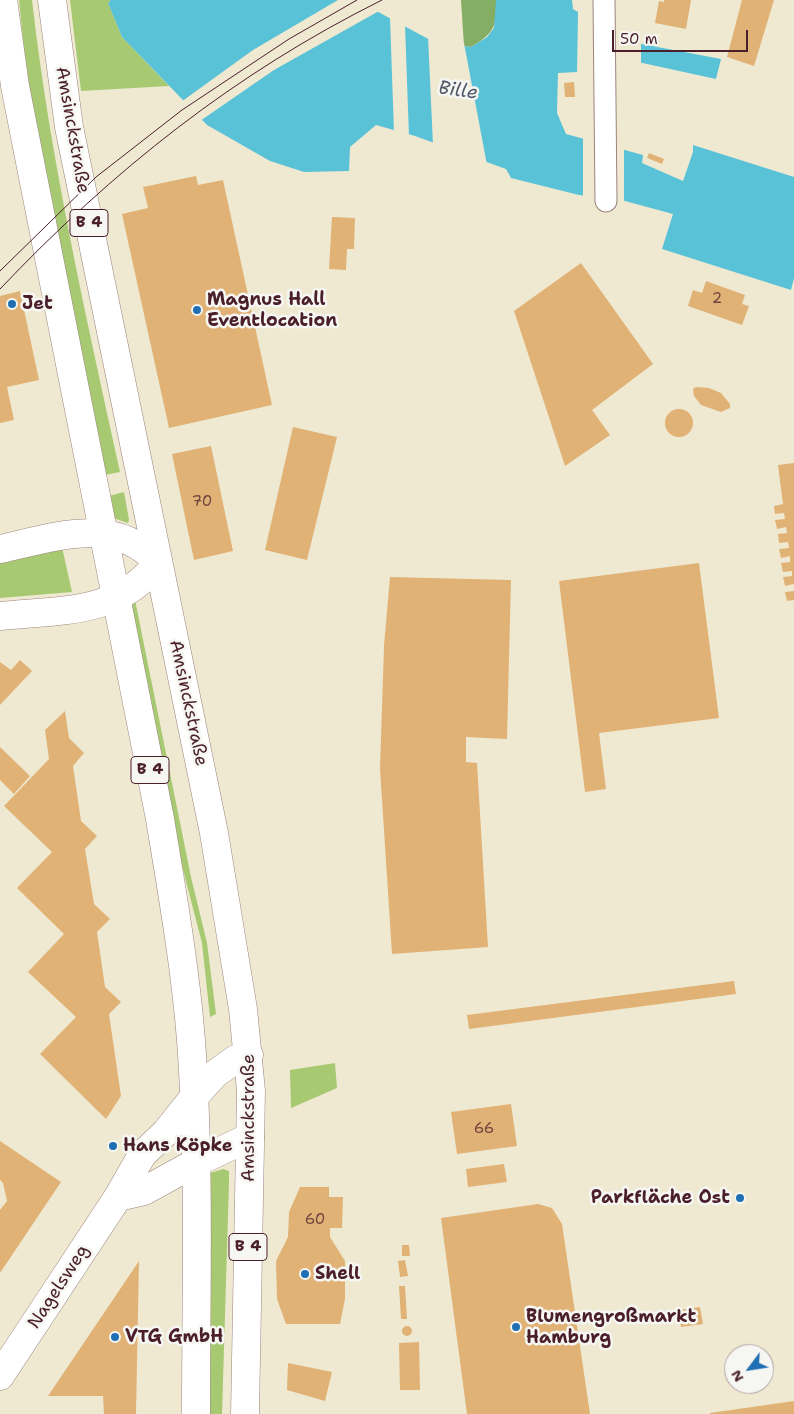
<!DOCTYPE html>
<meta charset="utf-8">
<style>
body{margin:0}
#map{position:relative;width:794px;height:1414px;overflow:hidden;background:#efe9d2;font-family:"Shantell Sans",sans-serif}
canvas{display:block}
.north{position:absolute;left:724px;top:1344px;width:50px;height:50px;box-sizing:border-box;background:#f6f6f2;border:1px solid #b1a0a2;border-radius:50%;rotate:239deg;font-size:14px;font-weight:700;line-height:20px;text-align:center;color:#4a1f2b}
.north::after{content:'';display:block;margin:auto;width:18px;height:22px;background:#1f6fb2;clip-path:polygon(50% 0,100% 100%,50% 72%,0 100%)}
.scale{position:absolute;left:612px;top:30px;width:136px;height:22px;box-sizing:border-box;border:2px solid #4a1f2b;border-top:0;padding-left:6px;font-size:15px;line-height:18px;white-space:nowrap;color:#4a1f2b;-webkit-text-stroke:4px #f6f6f2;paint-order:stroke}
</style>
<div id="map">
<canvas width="794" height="1414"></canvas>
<div class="north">N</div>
<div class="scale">50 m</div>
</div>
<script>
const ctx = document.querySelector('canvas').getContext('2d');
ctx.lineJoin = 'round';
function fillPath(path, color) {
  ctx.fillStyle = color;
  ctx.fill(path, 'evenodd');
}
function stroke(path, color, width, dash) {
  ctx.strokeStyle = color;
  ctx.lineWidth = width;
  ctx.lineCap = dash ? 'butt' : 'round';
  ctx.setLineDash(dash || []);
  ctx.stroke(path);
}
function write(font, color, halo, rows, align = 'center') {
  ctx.font = font + ' "Shantell Sans",sans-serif';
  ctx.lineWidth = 5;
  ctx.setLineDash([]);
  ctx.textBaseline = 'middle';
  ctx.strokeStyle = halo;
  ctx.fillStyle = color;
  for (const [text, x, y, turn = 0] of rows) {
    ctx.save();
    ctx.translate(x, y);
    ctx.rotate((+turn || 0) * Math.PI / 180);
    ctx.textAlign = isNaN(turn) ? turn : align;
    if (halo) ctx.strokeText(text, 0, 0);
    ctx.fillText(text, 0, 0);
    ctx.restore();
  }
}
fillPath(new Path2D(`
 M 19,0 L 32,0 C 50,159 86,316 120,472 L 105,475 L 29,98 Z
 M 70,0 L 111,0 L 108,3 L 122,37 L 169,86 L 81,91 Z
 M 124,492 L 129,520 L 128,523 L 113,518 L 109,496 Z
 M 62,547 L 72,592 L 0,598 L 0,562 L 20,555 Z
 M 135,600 L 191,877 L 207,943 L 216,1014 L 210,1017 L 202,943 L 181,862 L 130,603 Z
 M 335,1063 L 337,1088 L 291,1108 L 290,1070 Z
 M 223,1169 L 229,1171 L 229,1182 L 222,1414 L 209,1414 L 210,1173 Z`), '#a7c972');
fillPath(new Path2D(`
 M 461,0 L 496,0 C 498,26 493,34 471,47 L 464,46 Z`), '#85ad64');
fillPath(new Path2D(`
 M 111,0 L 356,0 L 432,41 L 471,47 L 487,37 L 494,28 L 496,0 L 572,0 L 573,9 L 578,12 L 578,32 L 721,59 L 716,79 L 578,49 L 578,72 L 558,73 L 557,113 L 566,134 L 643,155 L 642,163 L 683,181 L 693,152 L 693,145 L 794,177 L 794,278 L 791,290 L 662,249 L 673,214 L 625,201 L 579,195 L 511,178 L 506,169 L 415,136 L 376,125 L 350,147 L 349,171 L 304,172 L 270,161 L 207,125 L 122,37 L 108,3 Z`), '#5ac2d7');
fillPath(new Path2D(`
 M 338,0 L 361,0 L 379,11 L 274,70 L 200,121 L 181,102 L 253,50 Z
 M 578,12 L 580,12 L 580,30 L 641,41 L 641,66 L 580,52 L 580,72 L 577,74 Z
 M 390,17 L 405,25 L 409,137 L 394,133 Z
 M 428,36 L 464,43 L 487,165 L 433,145 Z
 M 583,136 L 624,147 L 624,203 L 583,198 Z`), '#efe9d2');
fillPath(new Path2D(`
 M 664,0 L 691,0 L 686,29 L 655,23 L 659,1 L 664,2 Z
 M 742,0 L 774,0 L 754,66 L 727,57 Z
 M 574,82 L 575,97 L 565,97 L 564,83 Z
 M 649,153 L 664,159 L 662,164 L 647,158 Z
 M 196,176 L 198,185 L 223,180 L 272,405 L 169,428 L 122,214 L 148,208 L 143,187 Z
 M 332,217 L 355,218 L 354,249 L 347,249 L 346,270 L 329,269 Z
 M 581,263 L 653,364 L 592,410 L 610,435 L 565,466 L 514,311 Z
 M 706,281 L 745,295 L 742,304 L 749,306 L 742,325 L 688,306 L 693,290 L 702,293 Z
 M 20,291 L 39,380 L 7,387 L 14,420 L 0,423 L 0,296 Z
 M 696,387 L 709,388 L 721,393 L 730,404 L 730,408 L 721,412 L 701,405 L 694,396 L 693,389 Z
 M665 423a14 14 0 1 1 28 0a14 14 0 1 1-28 0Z
 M 293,427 L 337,437 L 307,560 L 265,550 Z
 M 211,446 L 233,551 L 194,560 L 172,454 Z
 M 794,463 L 794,584 L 785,586 L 783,577 L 792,576 L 792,571 L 783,572 L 781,563 L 790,562 L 790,556 L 781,558 L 779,549 L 789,548 L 788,542 L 779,543 L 778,534 L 787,533 L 786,527 L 777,529 L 775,520 L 785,519 L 784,513 L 775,514 L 774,506 L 783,504 L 778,465 Z
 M 699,563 L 719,718 L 599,733 L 606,789 L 585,792 L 559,581 Z
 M 390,577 L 511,580 L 507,739 L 466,737 L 466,762 L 477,763 L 488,947 L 392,954 L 380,769 L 384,646 Z
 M 794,591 L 794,600 L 787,601 L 785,592 Z
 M 20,660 L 32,671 L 0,705 L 0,662 L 11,670 Z
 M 65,711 L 69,738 L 84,753 L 73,766 L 81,821 L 97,836 L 85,849 L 94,904 L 110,919 L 97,932 L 105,987 L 121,1002 L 109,1014 L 121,1096 L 106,1119 L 40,1054 L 76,1017 L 28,972 L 64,934 L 17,888 L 52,852 L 4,806 L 49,759 L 45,730 Z
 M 0,747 L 30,776 L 14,794 L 0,780 Z
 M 734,981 L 736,994 L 469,1029 L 467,1015 Z
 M 511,1104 L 517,1146 L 457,1154 L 451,1112 Z
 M 0,1141 L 61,1182 L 0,1273 L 0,1210 L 7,1201 L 3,1183 L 0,1180 Z
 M 504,1164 L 507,1182 L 468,1187 L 466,1169 Z
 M 300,1187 L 329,1187 L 329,1197 L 343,1197 L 342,1228 L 330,1228 L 330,1237 L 345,1261 L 345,1299 L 340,1324 L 286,1324 L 277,1299 L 276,1261 L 288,1237 L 289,1212 Z
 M 538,1204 L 552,1208 L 562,1224 L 590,1414 L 467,1414 L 441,1218 Z
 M 402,1245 L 409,1245 L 410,1256 L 402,1256 Z
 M 405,1260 L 408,1276 L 400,1277 L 398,1261 Z
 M 139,1261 L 136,1414 L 104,1414 L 103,1396 L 48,1396 Z
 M 399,1286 L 405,1286 L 407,1319 L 401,1319 Z
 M 700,1307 L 703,1324 L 681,1327 L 678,1310 Z
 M402 1331a5 5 0 1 1 10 0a5 5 0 1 1-10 0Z
 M 419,1342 L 420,1390 L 400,1390 L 399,1343 Z
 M 288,1363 L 332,1372 L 325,1401 L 287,1390 Z
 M 794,1401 L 794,1414 L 710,1414 L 710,1413 Z`), '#e1b275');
const minor = new Path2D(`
 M 604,0 L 606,201`);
const tertiary = new Path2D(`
 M 118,1197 L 144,1191 L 195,1163 L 250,1137
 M 0,1376 L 118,1197 L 142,1155 L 166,1132 L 194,1097 L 215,1074 L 236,1059 L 249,1055`);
const secondary = new Path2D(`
 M 0,549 C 55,537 114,515 158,562 C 120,615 59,610 0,616`);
const primary = new Path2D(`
 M 3,0 L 15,86 L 160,819 C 172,892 185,965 191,1040 C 200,1164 196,1290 196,1414
 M 52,0 L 69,127 L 214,833 L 243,1009 L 251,1091 L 245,1414`);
stroke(minor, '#9c847e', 23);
stroke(tertiary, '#9c847e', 29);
stroke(secondary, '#9c847e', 29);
stroke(primary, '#9c847e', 29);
stroke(minor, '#fff', 21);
stroke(tertiary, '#fff', 28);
stroke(secondary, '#fff', 28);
stroke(primary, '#fff', 28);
stroke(new Path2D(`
 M 0,271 L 96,177 L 182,110 L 289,39 L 357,0
 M 0,289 C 112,171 235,73 382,0`), '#4a1f2b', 1);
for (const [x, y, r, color] of [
 [12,304,5,"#1f6fb2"],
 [197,310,5,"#1f6fb2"],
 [113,1146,5,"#1f6fb2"],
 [740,1198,5,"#1f6fb2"],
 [305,1274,5,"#1f6fb2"],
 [516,1327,5,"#1f6fb2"],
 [115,1337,5,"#1f6fb2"]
]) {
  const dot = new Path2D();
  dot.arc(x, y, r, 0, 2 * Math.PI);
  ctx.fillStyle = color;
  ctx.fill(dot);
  stroke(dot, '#f6f6f2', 2);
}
write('15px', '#70443e', null, [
 ["2",717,299],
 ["70",202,502],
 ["66",484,1129],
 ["60",315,1220]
]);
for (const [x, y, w] of [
 [89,223,38],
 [150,770,38],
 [248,1247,38]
]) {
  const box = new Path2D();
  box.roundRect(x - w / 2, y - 13.5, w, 27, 4);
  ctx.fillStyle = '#f6f6f2';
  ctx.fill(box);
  stroke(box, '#4a1f2b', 1);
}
write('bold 16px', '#4a1f2b', null, [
 ["B 4",89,223],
 ["B 4",150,770],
 ["B 4",248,1247]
]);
write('18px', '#4a1f2b', '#f6f6f2', [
 ["Amsinckstraße",72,130,80],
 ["Amsinckstraße",188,703,78],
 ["Amsinckstraße",249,1118,-90],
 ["Nagelsweg",59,1287,-57]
]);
write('bold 18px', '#4a1f2b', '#f6f6f2', [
 ["Magnus Hall",207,300],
 ["Eventlocation",207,321],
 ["Jet",22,304],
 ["Hans Köpke",123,1146],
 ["Parkfläche Ost",730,1198,"right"],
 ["Shell",315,1274],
 ["Blumengroßmarkt",526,1317],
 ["Hamburg",526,1338],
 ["VTG GmbH",125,1337]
], 'left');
write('italic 19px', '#505867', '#f6f6f2', [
 ["Bille",458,91,8]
]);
</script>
